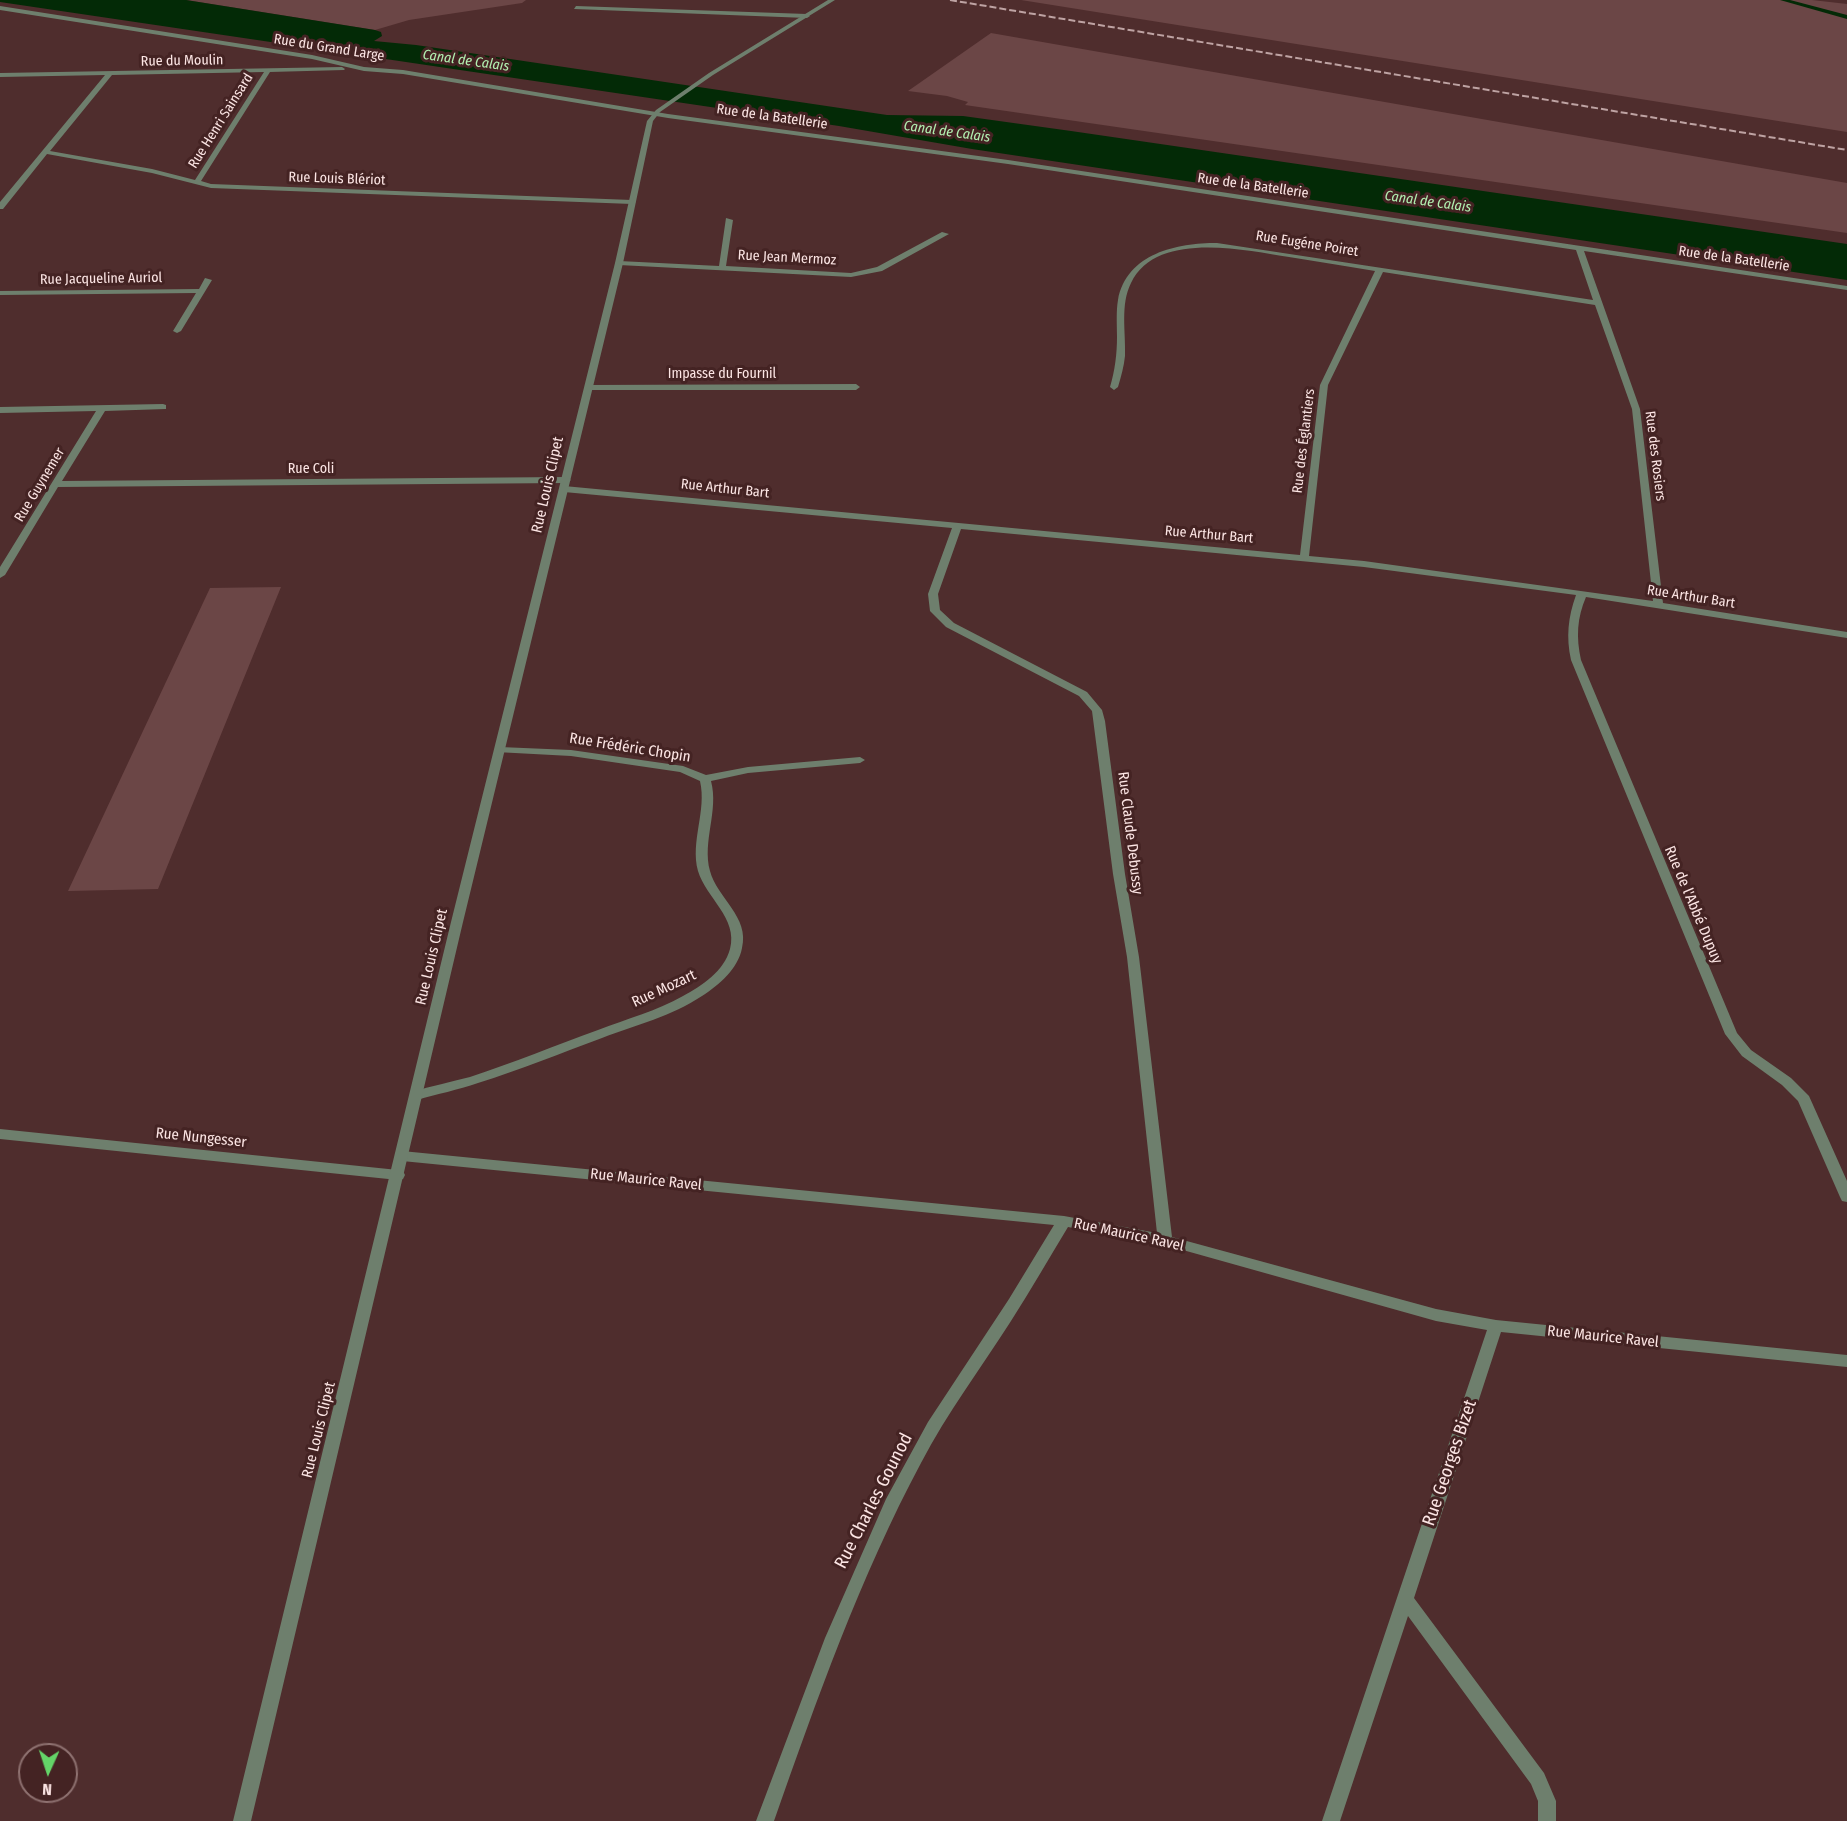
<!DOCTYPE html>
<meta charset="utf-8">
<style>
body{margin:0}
#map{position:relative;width:1847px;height:1821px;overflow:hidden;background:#4f2d2d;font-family:"Fira Sans Condensed",sans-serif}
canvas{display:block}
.north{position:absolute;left:18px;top:1743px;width:60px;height:60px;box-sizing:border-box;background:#442323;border:2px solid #8e7170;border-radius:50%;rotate:183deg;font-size:16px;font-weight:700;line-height:24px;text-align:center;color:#fce5e4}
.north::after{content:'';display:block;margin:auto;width:21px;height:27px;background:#64d468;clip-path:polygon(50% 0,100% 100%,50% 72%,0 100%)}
</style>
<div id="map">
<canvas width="1847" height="1821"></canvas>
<div class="north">N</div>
</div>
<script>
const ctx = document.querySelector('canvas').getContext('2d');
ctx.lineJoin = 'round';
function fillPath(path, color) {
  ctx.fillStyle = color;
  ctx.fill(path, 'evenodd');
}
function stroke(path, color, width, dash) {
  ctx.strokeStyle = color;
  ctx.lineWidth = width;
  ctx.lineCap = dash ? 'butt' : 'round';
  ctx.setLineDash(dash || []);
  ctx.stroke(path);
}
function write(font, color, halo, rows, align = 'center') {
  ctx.font = font + ' "Fira Sans Condensed",sans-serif';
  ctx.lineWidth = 6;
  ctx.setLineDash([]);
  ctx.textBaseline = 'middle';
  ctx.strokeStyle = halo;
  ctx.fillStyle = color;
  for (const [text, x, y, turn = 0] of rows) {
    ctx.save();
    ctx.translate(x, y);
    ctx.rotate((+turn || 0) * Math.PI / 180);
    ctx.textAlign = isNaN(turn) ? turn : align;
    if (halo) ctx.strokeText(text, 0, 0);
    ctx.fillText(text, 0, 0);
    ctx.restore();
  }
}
fillPath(new Path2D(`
 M 186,0 L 526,0 L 522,3 L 409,20 L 375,30 Z
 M 1021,0 L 1812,0 L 1847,4 L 1847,132 Z
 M 991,33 L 1847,183 L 1847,233 L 965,105 L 968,102 L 947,96 L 908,91 Z
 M 281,587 L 158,889 L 68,891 L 210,588 Z`), '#6b4646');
fillPath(new Path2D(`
 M 0,0 L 186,0 L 375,30 L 381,32 L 382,36 L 374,41 L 416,45 L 887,115 L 963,116 L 1071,131 L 1847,244 L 1847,280 L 972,149 L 839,126 L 0,2 Z`), '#032a06');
fillPath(new Path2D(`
 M 1780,0 L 1790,0 L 1847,15 L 1847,19 Z`), '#032a06');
fillPath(new Path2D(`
 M 0,6 L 312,55 L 364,67 L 403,70 L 668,114 L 1008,160 L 1847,286 L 1847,290 L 1584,251 L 1640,409 L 1663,603 L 1847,632 L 1847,638 L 1586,597 C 1577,618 1576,637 1581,660 L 1737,1033 L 1751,1050 L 1791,1078 L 1809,1096 L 1847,1181 L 1847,1202 L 1842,1201 L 1840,1197 L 1798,1101 L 1782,1085 L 1742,1056 L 1725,1034 L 1571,660 C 1566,637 1568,617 1576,595 L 1364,567 L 961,529 L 938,594 L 940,610 L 954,623 L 1087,692 L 1102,710 L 1105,721 L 1125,874 L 1139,957 L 1172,1237 L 1436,1309 L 1496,1320 L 1847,1355 L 1847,1367 L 1501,1332 L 1414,1598 L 1544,1773 L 1556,1801 L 1556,1821 L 1538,1821 L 1538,1801 L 1531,1784 L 1408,1616 L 1340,1821 L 1322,1821 L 1487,1330 L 1436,1321 L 1165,1245 L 1068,1227 C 1049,1258 1031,1290 1011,1321 C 981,1368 947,1413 921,1463 C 860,1577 817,1699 774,1821 L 756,1821 L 825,1638 L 886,1499 L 928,1422 L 1009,1299 L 1054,1225 L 402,1161 L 397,1159 L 395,1156 L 397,1153 L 402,1151 L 1064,1216 L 1157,1233 L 1127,957 L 1113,874 L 1092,711 L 1079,696 L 946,627 L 930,611 L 928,594 L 952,528 L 564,492 L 559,489 L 564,486 L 1300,555 L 1320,385 L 1375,271 C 1347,266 1318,262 1289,257 C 1245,250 1156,230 1131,283 C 1120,305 1126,332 1125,356 C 1124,366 1121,377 1118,387 L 1114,390 L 1110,387 C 1115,370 1117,354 1117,337 C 1117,325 1116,311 1118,300 C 1127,253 1177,243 1217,243 L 1593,300 L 1576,250 L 1008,164 L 668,118 L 403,74 L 364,71 L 312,59 L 0,10 ZM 1383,272 L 1595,305 L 1632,409 L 1653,601 L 1364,561 L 1309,556 L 1328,385 Z
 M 576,6 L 807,14 L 810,16 L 807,18 L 574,9 Z
 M 342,67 L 345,69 L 344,70 L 270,72 L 201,181 L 211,184 L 632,200 L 636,202 L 632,204 L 211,188 L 152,173 L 47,154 L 3,209 L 0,209 L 0,202 L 105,75 L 0,77 L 0,73 ZM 264,72 L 195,180 L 152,169 L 50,151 L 112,75 Z
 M 726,218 L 733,220 L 726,266 L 851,273 L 877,267 L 942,232 L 949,234 L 882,271 L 851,277 L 619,265 L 615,263 L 619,261 L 719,266 Z
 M 205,278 L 212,280 L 181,331 L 177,333 L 173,331 L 196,293 L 0,295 L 0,291 L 199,289 Z
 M 588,385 L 856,384 L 860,387 L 856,390 L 585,390 L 585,386 Z
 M 163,404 L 166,405 L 166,409 L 105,411 L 62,481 L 566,477 L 571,480 L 566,483 L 58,487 L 5,575 L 0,578 L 0,567 L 96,411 L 0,413 L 0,407 Z
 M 500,747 L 571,750 L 683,766 L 706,775 L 748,767 L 860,757 L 865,760 L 860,763 L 748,773 L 711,781 C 719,811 702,841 710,871 C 717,898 750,917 742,948 C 738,969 719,985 702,996 C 672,1016 636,1025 602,1038 C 561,1053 520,1070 478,1083 C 458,1090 437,1094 417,1100 L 412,1098 L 410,1095 L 412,1092 C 431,1086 451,1082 470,1077 C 513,1063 556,1045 598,1030 C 626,1019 657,1011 683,996 C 702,986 724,971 730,949 C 738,918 706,898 698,871 C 690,841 707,811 700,781 L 680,772 L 571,756 L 496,752 L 495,750 L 496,748 Z
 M 0,1129 L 398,1170 L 403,1171 L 405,1175 L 403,1179 L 398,1180 L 0,1139 Z`), '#6e7f6d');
fillPath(new Path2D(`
 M 828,0 L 835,0 L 713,75 L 660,112 L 653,121 L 623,263 L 463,922 L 251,1821 L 233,1821 L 451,922 L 615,263 L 647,121 L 656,110 L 709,73 Z`), '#6e7f6d');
stroke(new Path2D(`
 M 950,0 L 1847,150`), '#bea3a3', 2, [7, 3]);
write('14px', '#fce5e4', '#442323', [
 ["Rue du Grand Large",329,48,9],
 ["Rue du Moulin",182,61,-1],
 ["Rue de la Batellerie",772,117,8],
 ["Rue Henri Sainsard",221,121,-58],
 ["Rue Louis Blériot",337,179,2],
 ["Rue de la Batellerie",1253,186,8],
 ["Rue Eugéne Poiret",1307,244,9],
 ["Rue Jean Mermoz",787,258,3],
 ["Rue de la Batellerie",1734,259,8],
 ["Rue Jacqueline Auriol",101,279,-1],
 ["Impasse du Fournil",722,374],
 ["Rue des Églantiers",1304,441,-83],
 ["Rue des Rosiers",1655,456,83],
 ["Rue Coli",311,469],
 ["Rue Guynemer",40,485,-59],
 ["Rue Arthur Bart",725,489,6],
 ["Rue Arthur Bart",1209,535,5],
 ["Rue Arthur Bart",1691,597,9]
]);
write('italic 14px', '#b2f0b1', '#442323', [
 ["Canal de Calais",466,61,8],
 ["Canal de Calais",947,132,8],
 ["Canal de Calais",1428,202,8]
]);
write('15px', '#fce5e4', '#442323', [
 ["Rue Louis Clipet",548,485,-77],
 ["Rue Frédéric Chopin",630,748,9],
 ["Rue Claude Debussy",1130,833,83],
 ["Rue de l'Abbé Dupuy",1693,905,67],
 ["Rue Louis Clipet",432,957,-77],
 ["Rue Mozart",664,989,-25],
 ["Rue Nungesser",201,1138,6],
 ["Rue Maurice Ravel",646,1180,6],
 ["Rue Maurice Ravel",1129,1235,12],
 ["Rue Maurice Ravel",1603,1337,6],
 ["Rue Louis Clipet",319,1430,-76]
]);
write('18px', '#fce5e4', '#442323', [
 ["Rue Georges Bizet",1450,1463,-71],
 ["Rue Charles Gounod",874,1501,-63]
]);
</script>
